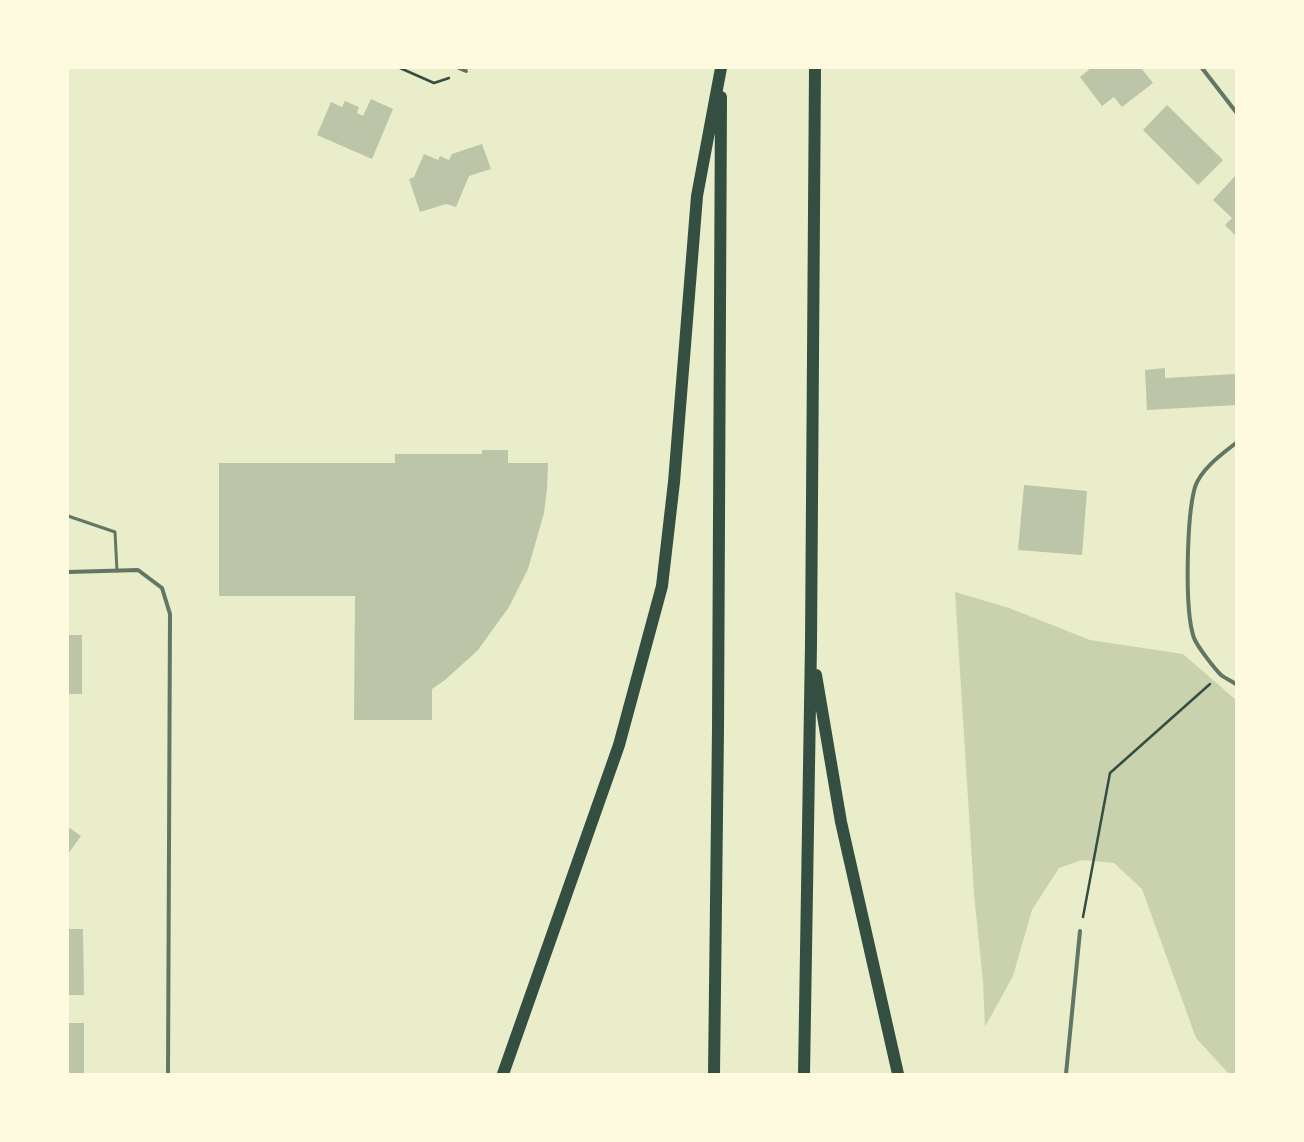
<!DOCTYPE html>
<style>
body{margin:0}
#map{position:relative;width:1304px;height:1142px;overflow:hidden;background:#e9edc9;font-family:"Alegreya Sans",sans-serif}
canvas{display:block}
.frame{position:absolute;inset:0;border:69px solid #fefae0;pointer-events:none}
</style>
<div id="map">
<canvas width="1304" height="1142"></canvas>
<div class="frame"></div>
</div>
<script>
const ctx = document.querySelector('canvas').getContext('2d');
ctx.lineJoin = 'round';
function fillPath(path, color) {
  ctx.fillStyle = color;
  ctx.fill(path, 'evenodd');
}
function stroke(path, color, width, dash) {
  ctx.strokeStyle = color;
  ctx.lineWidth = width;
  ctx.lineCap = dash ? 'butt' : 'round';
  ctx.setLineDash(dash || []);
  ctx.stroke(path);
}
fillPath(new Path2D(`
 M 955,592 L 1009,608 L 1090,640 L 1183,654 L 1236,700 L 1236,1074 L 1229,1074 L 1196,1038 L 1142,889 L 1114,863 L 1082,860 L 1059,868 L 1032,910 L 1013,976 L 985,1027 L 983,982 L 974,894 Z`), '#cad2ad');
fillPath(new Path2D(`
 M 1091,68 L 1141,68 L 1153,83 L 1122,107 L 1114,97 L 1102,106 L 1080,77 Z
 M 371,99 L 393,109 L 372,159 L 317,135 L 331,102 L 342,107 L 345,101 L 359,107 L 357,113 L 363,116 Z
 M 1167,105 L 1223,160 L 1198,185 L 1143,130 Z
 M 482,144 L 491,169 L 469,176 L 456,207 L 446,204 L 420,212 L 409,179 L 414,177 L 424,154 L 438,160 L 440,156 L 449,160 L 452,154 Z
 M 1236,175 L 1236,236 L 1225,225 L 1232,218 L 1213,200 Z
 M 1165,368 L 1165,378 L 1236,374 L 1236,405 L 1147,410 L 1145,370 Z
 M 482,450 L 508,450 L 508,463 L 548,463 L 547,489 L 544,513 L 528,569 L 509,607 L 478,650 L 445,680 L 432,689 L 432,720 L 354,720 L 355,596 L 219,596 L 219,463 L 395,463 L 395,454 L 482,454 Z
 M 1024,485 L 1087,491 L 1082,555 L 1018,550 Z
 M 68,635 L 82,635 L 82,694 L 68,694 Z
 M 68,827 L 81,836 L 68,854 Z
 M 68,929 L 83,929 L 84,995 L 68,995 Z
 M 68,1023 L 84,1023 L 84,1074 L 68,1074 Z`), '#bcc5a7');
stroke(new Path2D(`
 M 400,68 L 434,83 L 449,78
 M 1083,917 L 1110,773 L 1210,684`), '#344e41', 2.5);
stroke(new Path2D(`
 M 68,516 L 115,532 L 117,571`), '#617663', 3);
stroke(new Path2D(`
 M 459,68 L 466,71
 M 1202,68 L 1236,112
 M 1236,443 C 1222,454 1201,469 1195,487 C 1187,515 1184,610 1194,638 C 1197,646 1214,668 1221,675 C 1225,678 1231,681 1236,684
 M 68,572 L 138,570 L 162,588 L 170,614 L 168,1074
 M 1066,1074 L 1080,931`), '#617663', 4);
stroke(new Path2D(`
 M 816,675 L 841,822 L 898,1074
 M 503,1074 L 619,745 L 662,586 L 674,482 L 697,196 L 721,68
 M 714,1074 L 718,729 L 721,97
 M 804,1074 L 811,644 L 815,68`), '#344e41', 12);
</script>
